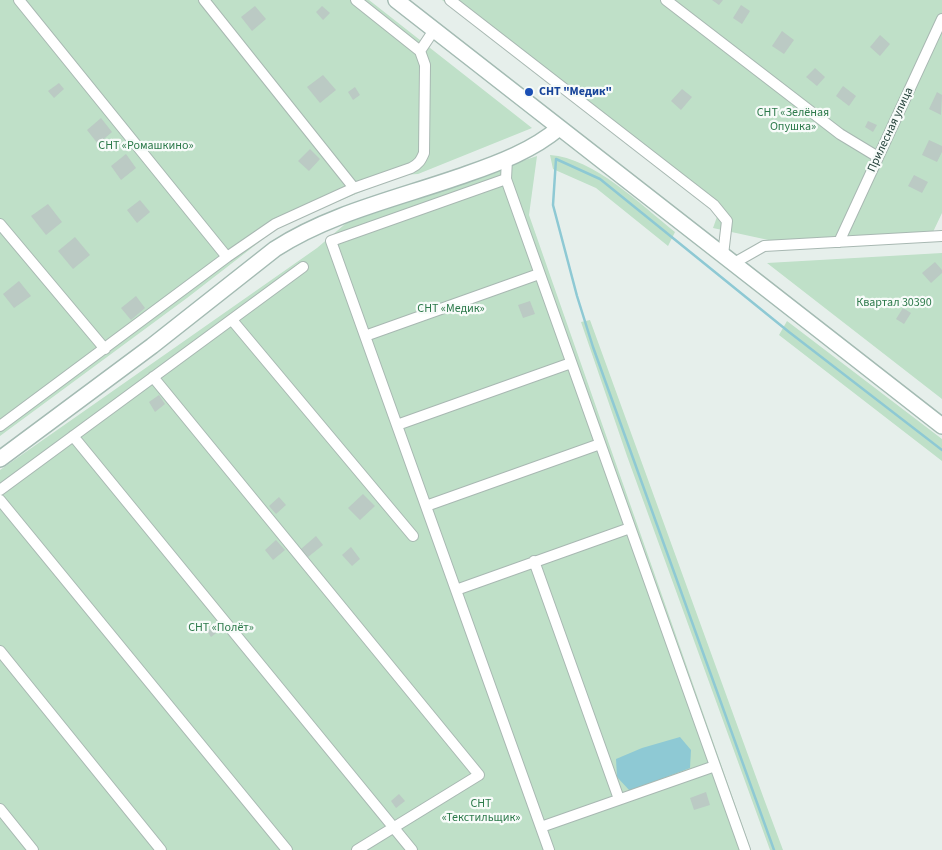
<!DOCTYPE html>
<meta charset="utf-8">
<style>
body{margin:0}
canvas{display:block;background:#e6efeb}
</style>
<canvas width="942" height="850"></canvas>
<script>
const ctx = document.querySelector('canvas').getContext('2d');
ctx.lineJoin = 'round';
function fillPath(path, color) {
  ctx.fillStyle = color;
  ctx.fill(path, 'evenodd');
}
function stroke(path, color, width, dash) {
  ctx.strokeStyle = color;
  ctx.lineWidth = width;
  ctx.lineCap = dash ? 'butt' : 'round';
  ctx.setLineDash(dash || []);
  ctx.stroke(path);
}
function write(font, color, halo, rows, align = 'center') {
  ctx.font = font + ' "Source Sans 3",sans-serif';
  ctx.lineWidth = 4.5;
  ctx.setLineDash([]);
  ctx.textBaseline = 'middle';
  ctx.strokeStyle = halo;
  ctx.fillStyle = color;
  for (const [text, x, y, turn = 0] of rows) {
    ctx.save();
    ctx.translate(x, y);
    ctx.rotate((+turn || 0) * Math.PI / 180);
    ctx.textAlign = isNaN(turn) ? turn : align;
    if (halo) ctx.strokeText(text, 0, 0);
    ctx.fillText(text, 0, 0);
    ctx.restore();
  }
}
fillPath(new Path2D(`
 M 0,0 L 369,0 L 532,128 L 418,174 L 401,175 L 280,226 L 187,298 L 0,436 Z
 M 442,0 L 942,0 L 942,213 L 933,232 L 773,241 L 713,228 L 718,214 Z
 M 550,155 C 594,158 641,205 675,232 L 668,246 L 596,188 L 553,169 Z
 M 537,156 L 529,215 L 751,850 L 0,850 L 0,470 L 317,248 L 351,219 Z
 M 942,253 L 942,399 L 767,263 Z
 M 590,320 L 764,799 L 783,850 L 770,850 L 627,456 L 581,322 Z
 M 787,321 L 942,439 L 942,461 L 779,335 Z`), '#bfe0c8');
fillPath(new Path2D(`
 M 680,737 L 691,750 L 690,768 L 630,791 L 617,777 L 616,759 L 642,748 Z`), '#8ec9d4');
stroke(new Path2D(`
 M 774,850 L 593,347 L 577,296 L 553,205 L 556,159 L 600,179 L 789,332 L 942,450`), '#8ec9d4', 2.5);
fillPath(new Path2D(`
 M 712,0 L 723,0 L 719,5 Z
 M 741,5 L 750,11 L 742,24 L 733,18 Z
 M 255,6 L 266,19 L 252,31 L 241,17 Z
 M 322,6 L 330,13 L 323,20 L 316,12 Z
 M 782,31 L 794,40 L 784,54 L 772,46 Z
 M 880,35 L 890,44 L 880,56 L 870,47 Z
 M 815,68 L 825,77 L 817,86 L 806,77 Z
 M 323,75 L 336,90 L 320,103 L 307,87 Z
 M 59,83 L 64,89 L 54,98 L 48,91 Z
 M 843,86 L 856,96 L 849,106 L 836,96 Z
 M 355,87 L 360,95 L 353,100 L 348,92 Z
 M 682,89 L 692,97 L 681,110 L 671,101 Z
 M 937,92 L 942,95 L 941,115 L 929,109 Z
 M 101,118 L 112,132 L 98,144 L 87,130 Z
 M 868,121 L 877,125 L 873,132 L 865,127 Z
 M 929,140 L 942,146 L 942,152 L 937,162 L 922,155 Z
 M 310,149 L 320,159 L 309,171 L 298,161 Z
 M 126,154 L 136,168 L 121,180 L 111,166 Z
 M 914,175 L 928,182 L 922,193 L 908,186 Z
 M 140,200 L 150,212 L 137,223 L 127,210 Z
 M 48,204 L 62,222 L 46,235 L 31,216 Z
 M 75,237 L 90,255 L 73,269 L 58,251 Z
 M 935,262 L 942,270 L 942,273 L 931,283 L 922,273 Z
 M 19,281 L 31,296 L 14,308 L 3,294 Z
 M 136,296 L 145,308 L 131,320 L 121,308 Z
 M 530,301 L 535,314 L 523,318 L 518,305 Z
 M 903,308 L 911,313 L 904,324 L 896,319 Z
 M 159,395 L 165,404 L 155,412 L 149,402 Z
 M 363,494 L 375,506 L 360,520 L 348,508 Z
 M 279,497 L 286,505 L 276,514 L 269,506 Z
 M 316,536 L 323,545 L 308,557 L 301,549 Z
 M 276,540 L 285,550 L 273,560 L 265,550 Z
 M 351,547 L 360,559 L 352,566 L 342,555 Z
 M 216,625 L 220,630 L 211,637 L 207,631 Z
 M 706,792 L 710,805 L 694,810 L 690,798 Z
 M 399,794 L 405,801 L 396,808 L 391,801 Z`), '#bbcac4');
const street = new Path2D(`
 M 19,0 L 227,257
 M 204,0 L 354,188
 M 450,0 L 714,205 L 727,221 L 723,255
 M 666,0 L 840,134 L 878,157
 M 420,51 L 434,30
 M 507,159 L 506,179 L 745,850
 M 506,179 L 331,241 L 549,850
 M 0,224 L 105,349
 M 839,242 L 942,19
 M 734,263 L 764,246 L 942,236
 M 232,320 L 413,536
 M 365,336 L 539,274
 M 153,377 L 479,775 L 357,850
 M 397,425 L 571,363
 M 0,426 L 227,257 L 275,224 L 354,188 L 411,168 C 419,164 421,160 424,153 L 425,65 L 420,51 L 356,0
 M 73,436 L 412,850
 M 0,490 L 303,267
 M 0,500 L 287,850
 M 426,506 L 600,444
 M 534,561 L 619,799
 M 456,590 L 630,528
 M 0,651 L 161,850
 M 0,809 L 33,850
 M 541,827 L 715,766`);
const secondary = new Path2D(`
 M 396,0 L 942,426
 M 0,459 L 152,346 L 275,249 C 332,212 403,197 467,174 C 499,163 533,150 559,128`);
stroke(street, '#a8b8b2', 12);
stroke(secondary, '#a4bbb3', 18);
stroke(street, '#fff', 10);
stroke(secondary, '#fff', 15);
for (const [x, y, r, color] of [
 [529,92,5,"#1a4fb4"]
]) {
  const dot = new Path2D();
  dot.arc(x, y, r, 0, 2 * Math.PI);
  ctx.fillStyle = color;
  ctx.fill(dot);
  stroke(dot, '#f7fbf9', 2);
}
write('bold 12px', '#164399', '#f7fbf9', [
 ["СНТ \"Медик\"",539,92]
], 'left');
write('12px', '#2d7a4b', '#f7fbf9', [
 ["СНТ «Зелёная",793,113],
 ["Опушка»",793,127],
 ["СНТ «Ромашкино»",146,146],
 ["Квартал 30390",894,303],
 ["СНТ «Медик»",451,309],
 ["СНТ «Полёт»",221,628],
 ["СНТ",481,804],
 ["«Текстильщик»",481,818]
]);
write('12px', '#24423a', '#f7fbf9', [
 ["Прилесная улица",891,130,-65]
]);
</script>
